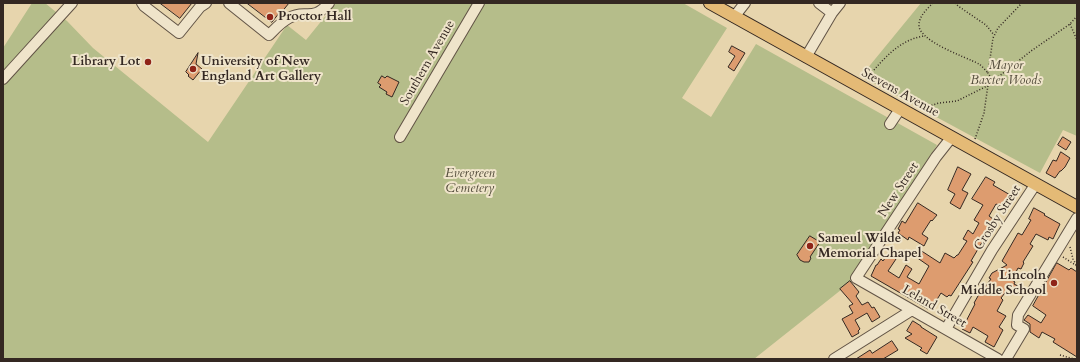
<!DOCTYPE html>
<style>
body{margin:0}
#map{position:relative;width:1080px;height:362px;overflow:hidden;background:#e7d5ad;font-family:Cardo,serif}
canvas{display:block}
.frame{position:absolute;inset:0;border:4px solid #342822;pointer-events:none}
</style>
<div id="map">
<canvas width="1080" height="362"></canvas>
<div class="frame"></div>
</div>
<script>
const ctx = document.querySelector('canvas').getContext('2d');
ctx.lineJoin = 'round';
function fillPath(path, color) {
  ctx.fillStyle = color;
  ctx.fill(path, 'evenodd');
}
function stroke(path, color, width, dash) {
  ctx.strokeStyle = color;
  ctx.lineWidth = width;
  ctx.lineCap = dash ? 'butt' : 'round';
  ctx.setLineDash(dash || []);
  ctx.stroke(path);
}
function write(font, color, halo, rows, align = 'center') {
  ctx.font = font + ' Cardo,serif';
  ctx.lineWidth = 4;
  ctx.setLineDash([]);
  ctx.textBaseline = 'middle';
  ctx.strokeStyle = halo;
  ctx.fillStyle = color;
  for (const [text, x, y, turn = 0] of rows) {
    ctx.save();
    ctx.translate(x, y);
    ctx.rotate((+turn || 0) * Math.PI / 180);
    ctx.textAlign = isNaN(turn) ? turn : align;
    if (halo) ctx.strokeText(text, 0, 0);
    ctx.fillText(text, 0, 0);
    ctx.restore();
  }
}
fillPath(new Path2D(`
 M 32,3 L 45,3 L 67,21 L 93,48 L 208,142 L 287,25 L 306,40 L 336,3 L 683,3 L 727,28 L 682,98 L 711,117 L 756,44 L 937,145 L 856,278 L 754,359 L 3,359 L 3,48 Z
 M 921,3 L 1077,3 L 1077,136 L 1063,130 L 1040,173 L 866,79 L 862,75 Z`), '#b5bd8a');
const building = new Path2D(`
 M 160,3 L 192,3 L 180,18 Z
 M 247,3 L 289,3 L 281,13 L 280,12 L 272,22 Z
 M 732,46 L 745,53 L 734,71 L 728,67 L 735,56 L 729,52 Z
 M 198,53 L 196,64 L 202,69 L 193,80 L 188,76 L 189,75 L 186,72 Z
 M 382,76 L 385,78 L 387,76 L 399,82 L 392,97 L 386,94 L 387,92 L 379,87 L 381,85 L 378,83 Z
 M 1063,137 L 1071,142 L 1066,150 L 1058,145 Z
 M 1061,152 L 1070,158 L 1065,167 L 1061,171 L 1060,171 L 1055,178 L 1046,173 L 1053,160 L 1056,161 Z
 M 958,167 L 971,174 L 962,190 L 968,193 L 960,209 L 950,203 L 955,194 L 948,190 Z
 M 986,177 L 995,182 L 993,185 L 1012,196 L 1005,208 L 996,204 L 989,216 L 997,222 L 981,244 L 971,261 L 973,262 L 951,296 L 949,295 L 947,297 L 941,293 L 933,306 L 930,304 L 928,309 L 871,276 L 876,265 L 877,265 L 881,259 L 883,261 L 888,254 L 896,259 L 888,271 L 899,278 L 906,265 L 912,269 L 907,277 L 919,284 L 929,266 L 916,257 L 920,250 L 940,263 L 945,253 L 954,258 L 957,255 L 958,255 L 967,241 L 963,239 L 968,230 L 973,234 L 979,223 L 974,220 L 983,205 L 972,199 Z
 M 918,203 L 937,215 L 932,221 L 931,220 L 922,234 L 928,238 L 924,246 L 909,237 L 908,240 L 898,233 L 900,230 L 898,229 L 902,221 L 905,223 Z
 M 1034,208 L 1045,214 L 1044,215 L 1060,224 L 1053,239 L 1049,237 L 1048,240 L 1036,234 L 1030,244 L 1033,246 L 1023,262 L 1024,263 L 1021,269 L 1018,268 L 1012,280 L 1015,282 L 1014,284 L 1018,286 L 1014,292 L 1008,289 L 1001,298 L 1003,300 L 997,311 L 1006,316 L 999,327 L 1003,330 L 994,347 L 985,342 L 988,336 L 973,327 L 970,333 L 962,329 L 975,304 L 974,303 L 978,296 L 991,279 L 989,278 L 992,273 L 1007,265 L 1002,261 L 1018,233 L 1022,235 L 1031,220 L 1029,219 Z
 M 810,236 L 820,242 L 810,257 L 811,258 L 809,262 L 804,262 L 800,260 L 797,255 Z
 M 1057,263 L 1069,270 L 1071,268 L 1077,272 L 1077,357 L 1053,342 L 1055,339 L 1042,332 L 1039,338 L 1030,332 L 1030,324 L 1024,320 L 1028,315 L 1041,323 L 1046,315 L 1033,306 Z
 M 850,281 L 859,292 L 856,296 L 862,305 L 868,302 L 872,308 L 874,307 L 880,317 L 872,322 L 867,313 L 855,320 L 860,329 L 858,331 L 859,333 L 852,337 L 842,319 L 853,313 L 849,306 L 853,304 L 840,289 Z
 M 913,321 L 921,326 L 921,327 L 937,337 L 927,354 L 920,350 L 922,348 L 905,338 L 912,334 L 907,331 Z
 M 892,341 L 898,350 L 883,359 L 856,359 L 870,350 L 872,353 Z`);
fillPath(building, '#dd9c6f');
stroke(building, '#342822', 1);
const minor = new Path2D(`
 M 142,3 L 144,6 L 179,33 L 200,7 L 206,3
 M 229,3 L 269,35 C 275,29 281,22 289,18 C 305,8 312,23 329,3
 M 819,3 L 832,13
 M 734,17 L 745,3
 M 806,57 L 832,13 L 840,3
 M 3,79 L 72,3
 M 890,124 L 900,109
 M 400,137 L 479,3
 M 951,138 L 936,157 L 856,278 L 998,359
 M 946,329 L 992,250 L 1035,185
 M 834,359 L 912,310
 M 1006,359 L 1024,329 L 1017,325 L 1018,315 L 1077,218`);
const major = new Path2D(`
 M 710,3 L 1077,207`);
stroke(minor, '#615345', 12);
stroke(major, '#342822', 14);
stroke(new Path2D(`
 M 933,3 C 927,9 920,15 919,24 C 917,41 966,57 979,64 C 982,66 985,70 988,73
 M 955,3 L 958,6 L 986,25 L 994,35
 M 1070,24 L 1077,40
 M 866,79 C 883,60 898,40 924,36
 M 993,81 L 988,73 L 993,38 L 998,28 L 1022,3
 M 920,109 L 939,103 L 957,101 L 987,86
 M 975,139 L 984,113 L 988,85 L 1031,51 L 1070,24 L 1077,16
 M 1070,247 L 1073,259 L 1077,266
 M 1063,257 L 1077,266
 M 1060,355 L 1074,359`), '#342822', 1.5, [1, 2]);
stroke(minor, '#efe4ca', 10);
stroke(major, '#e4ba76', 12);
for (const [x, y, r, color] of [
 [270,17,4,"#8f2418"],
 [148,62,4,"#8f2418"],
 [193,69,4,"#8f2418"],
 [810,246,4,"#8f2418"],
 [1054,283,4,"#8f2418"]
]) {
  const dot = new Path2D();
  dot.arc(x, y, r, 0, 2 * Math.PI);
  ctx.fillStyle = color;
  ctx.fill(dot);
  stroke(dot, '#efe4ca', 1.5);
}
write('bold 13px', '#342822', '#efe4ca', [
 ["Proctor Hall",278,17],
 ["Library Lot",140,62,"right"],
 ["University of New",201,62],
 ["England Art Gallery",201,77],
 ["Sameul Wilde",818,239],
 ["Memorial Chapel",818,254],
 ["Lincoln",1046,276,"right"],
 ["Middle School",1046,291,"right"]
], 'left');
write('13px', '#342822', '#efe4ca', [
 ["Southern Avenue",428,63,-60],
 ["Stevens Avenue",900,93,29],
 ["New Street",899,190,-57],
 ["Crosby Street",998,218,-57],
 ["Leland Street",934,307,30]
]);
write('italic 13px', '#544d3c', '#efe4ca', [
 ["Mayor",1006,66],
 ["Baxter Woods",1006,81],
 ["Evergreen",470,174],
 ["Cemetery",470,189]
]);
</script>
